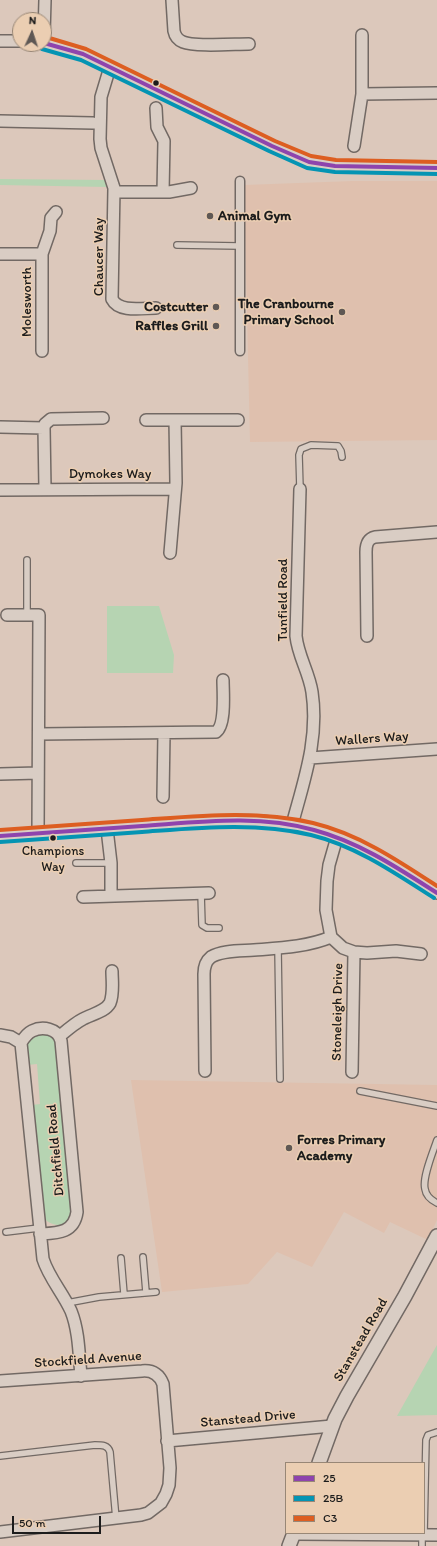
<!DOCTYPE html>
<style>
body{margin:0}
#map{position:relative;width:437px;height:1546px;overflow:hidden;background:#dcc8bb;font-family:Itim,sans-serif}
canvas{display:block}
.legend{position:absolute;left:285px;top:1462px;width:140px;height:72px;box-sizing:border-box;background:#ebceb2;border:1px solid #988776;margin:0;padding:5px 7px;list-style:none;font-size:12px;color:#1c1c1c}
.legend li{display:flex;align-items:center;gap:8px;height:20px}
.legend b{width:20px;border:1px solid #988776}
.north{position:absolute;left:12px;top:12px;width:40px;height:40px;box-sizing:border-box;background:#ebceb2;border:1px solid #988776;border-radius:50%;rotate:3deg;font-size:11px;font-weight:700;line-height:16px;text-align:center;color:#1c1c1c}
.north::after{content:'';display:block;margin:auto;width:14px;height:18px;background:#5f5854;clip-path:polygon(50% 0,100% 100%,50% 72%,0 100%)}
.scale{position:absolute;left:12px;top:1516px;width:89px;height:18px;box-sizing:border-box;border:2px solid #1c1c1c;border-top:0;padding-left:5px;font-size:12px;line-height:14px;white-space:nowrap;color:#1c1c1c;-webkit-text-stroke:3px #ebceb2;paint-order:stroke}
</style>
<div id="map">
<canvas width="437" height="1546"></canvas>
<ul class="legend">
<li><b style="height:5px;background:#8e44ad"></b>25</li>
<li><b style="height:5px;background:#0494b3"></b>25B</li>
<li><b style="height:5px;background:#dd5e21"></b>C3</li>
</ul>
<div class="north">N</div>
<div class="scale">50 m</div>
</div>
<script>
const ctx = document.querySelector('canvas').getContext('2d');
ctx.lineJoin = 'round';
function fillPath(path, color) {
  ctx.fillStyle = color;
  ctx.fill(path, 'evenodd');
}
function stroke(path, color, width, dash) {
  ctx.strokeStyle = color;
  ctx.lineWidth = width;
  ctx.lineCap = dash ? 'butt' : 'round';
  ctx.setLineDash(dash || []);
  ctx.stroke(path);
}
function write(font, color, halo, rows, align = 'center') {
  ctx.font = font + ' Itim,sans-serif';
  ctx.lineWidth = 3;
  ctx.setLineDash([]);
  ctx.textBaseline = 'middle';
  ctx.strokeStyle = halo;
  ctx.fillStyle = color;
  for (const [text, x, y, turn = 0] of rows) {
    ctx.save();
    ctx.translate(x, y);
    ctx.rotate((+turn || 0) * Math.PI / 180);
    ctx.textAlign = isNaN(turn) ? turn : align;
    if (halo) ctx.strokeText(text, 0, 0);
    ctx.fillText(text, 0, 0);
    ctx.restore();
  }
}
fillPath(new Path2D(`
 M 353,181 L 437,181 L 437,440 L 250,442 L 244,185 Z
 M 131,1080 L 437,1085 L 437,1220 L 428,1240 L 390,1222 L 384,1233 L 344,1212 L 312,1267 L 277,1252 L 248,1284 L 162,1292 Z`), '#dfc0ae');
fillPath(new Path2D(`
 M 0,179 L 108,180 L 108,187 L 0,185 Z
 M 107,606 L 159,606 L 174,655 L 173,673 L 107,673 Z
 M 43,1034 C 53,1036 57,1040 58,1051 L 56,1052 L 71,1212 L 68,1223 C 58,1227 48,1225 42,1215 L 32,1105 L 40,1104 L 37,1064 L 27,1065 C 26,1048 24,1039 43,1034 Z
 M 437,1345 L 437,1415 L 397,1416 Z`), '#b6d4b2');
const service = new Path2D(`
 M 177,245 L 239,246
 M 300,489 L 299,455 L 301,449 L 311,445 L 338,446 L 341,451 L 342,457
 M 27,560 L 27,615
 M 76,863 L 111,863
 M 201,893 L 202,925 L 207,928 L 219,928
 M 278,949 L 280,1079
 M 360,1091 L 437,1106
 M 437,1140 C 433,1152 422,1178 425,1189 C 426,1196 431,1200 437,1203
 M 6,1232 L 39,1228
 M 143,1257 L 146,1292
 M 121,1258 L 124,1294
 M 67,1303 L 99,1297 L 156,1292
 M 0,1456 L 95,1445 C 102,1445 108,1445 110,1452 L 116,1519
 M 424,1534 L 426,1440 L 428,1435 L 437,1432
 M 422,1535 L 422,1546`);
const pedestrian = new Path2D(`
 M 240,181 L 240,351`);
const minor = new Path2D(`
 M 172,0 L 174,31 C 175,36 178,40 183,42 C 195,47 234,44 249,44
 M 44,35 L 45,0
 M 0,41 L 20,41
 M 44,43 L 83,54 L 272,146 L 309,162 L 335,166 L 437,168
 M 110,67 L 101,97 L 100,139 L 101,148 L 114,188 L 112,299 C 119,313 143,308 156,308
 M 362,94 L 437,93
 M 156,108 L 157,127 L 164,141 L 163,192
 M 0,121 L 93,123
 M 354,146 L 362,94 L 362,35
 M 114,192 L 169,192 L 191,188
 M 0,254 L 42,254
 M 42,351 L 42,254 L 50,231 L 51,218 L 56,212
 M 146,420 L 238,420
 M 0,427 L 44,428
 M 45,489 L 44,428 L 45,424 L 51,419 L 103,418
 M 0,490 L 175,489
 M 170,553 L 176,483 L 175,420
 M 7,615 L 39,615 L 38,833
 M 367,636 L 366,552 C 366,545 367,539 375,537 L 437,532
 M 39,734 L 216,732 C 226,725 223,692 223,680
 M 310,758 L 437,749
 M 0,774 L 38,773
 M 163,797 L 164,733
 M 292,825 C 304,780 319,739 312,692 C 309,672 298,656 296,636 L 300,489
 M 107,829 L 111,863 L 111,896
 M 0,836 C 47,833 95,829 142,826 C 209,821 273,813 337,837 C 373,851 405,872 437,893
 M 337,837 L 329,865 L 327,881 L 326,910 L 331,937 L 343,948 L 354,952 L 367,953 L 396,951 L 421,954
 M 83,897 L 209,893
 M 0,1035 L 11,1037 L 21,1043 L 43,1259 C 49,1278 63,1293 71,1311 C 79,1331 79,1355 81,1376
 M 60,1036 C 67,1030 75,1023 83,1019 C 92,1014 105,1012 110,1003 C 114,993 112,981 112,971
 M 21,1043 C 24,1038 26,1034 32,1031 C 42,1026 58,1028 61,1041 L 77,1212 C 74,1233 58,1233 40,1234
 M 205,1071 L 204,974 C 204,968 206,961 211,957 C 222,950 241,951 254,950 C 280,948 307,947 331,937
 M 352,1072 L 354,952
 M 0,1381 L 142,1371 C 152,1370 159,1374 163,1384 L 170,1468 L 169,1485 L 166,1494 L 161,1503 L 148,1513 L 141,1515 L 0,1532
 M 167,1441 L 332,1426
 M 294,1534 L 437,1535`);
const tertiary = new Path2D(`
 M 319,1463 L 335,1419 L 347,1396 L 405,1296 L 437,1236
 M 289,1546 L 294,1533`);
stroke(service, '#726964', 8);
stroke(pedestrian, '#726964', 11);
stroke(minor, '#726964', 14);
stroke(tertiary, '#726964', 16);
stroke(service, '#d9cdc4', 5.5);
stroke(pedestrian, '#d9cdc4', 8);
stroke(minor, '#d9cdc4', 11);
stroke(tertiary, '#d9cdc4', 13);
stroke(new Path2D(`
 M 44,43 L 83,54 L 272,146 L 309,162 L 335,166 L 437,168
 M 0,836 C 47,833 95,829 142,826 C 199,822 258,814 314,830 C 359,842 398,868 437,893`), '#8e44ad', 4);
stroke(new Path2D(`
 M 42,49 L 81,60 L 269,151 L 307,168 L 335,172 L 437,174
 M 0,842 C 48,839 95,835 142,832 C 198,828 255,822 311,835 C 356,846 395,873 434,898`), '#0494b3', 4);
stroke(new Path2D(`
 M 46,37 L 86,49 L 275,141 L 311,156 L 336,160 L 437,162
 M 0,830 C 47,827 95,823 142,820 C 199,816 257,810 313,823 C 359,834 399,861 437,886`), '#dd5e21', 4);
for (const [x, y, r, color] of [
 [156,83,3.5,"#1c1c1c"],
 [210,216,4,"#5f5854"],
 [216,307,4,"#5f5854"],
 [342,312,4,"#5f5854"],
 [216,326,4,"#5f5854"],
 [53,838,3.5,"#1c1c1c"],
 [289,1148,4,"#5f5854"]
]) {
  const dot = new Path2D();
  dot.arc(x, y, r, 0, 2 * Math.PI);
  ctx.fillStyle = color;
  ctx.fill(dot);
  stroke(dot, '#ebceb2', 1.5);
}
write('13px', '#1c1c1c', '#ebceb2', [
 ["Champions",53,852],
 ["Way",53,868]
]);
write('bold 14px', '#1c1c1c', '#ebceb2', [
 ["Animal Gym",218,216,"left"],
 ["The Cranbourne",334,304],
 ["Primary School",334,320],
 ["Costcutter",208,307],
 ["Raffles Grill",208,326],
 ["Forres Primary",297,1140,"left"],
 ["Academy",297,1156,"left"]
], 'right');
write('14px', '#1c1c1c', '#ebceb2', [
 ["Chaucer Way",99,257,-90],
 ["Molesworth",27,302,-90],
 ["Dymokes Way",110,474],
 ["Tunfield Road",283,600,-90],
 ["Wallers Way",372,739,-4],
 ["Stoneleigh Drive",338,1012,-89],
 ["Ditchfield Road",56,1150,-95],
 ["Stanstead Road",361,1340,-60],
 ["Stockfield Avenue",88,1360,-4],
 ["Stanstead Drive",248,1419,-5]
]);
</script>
